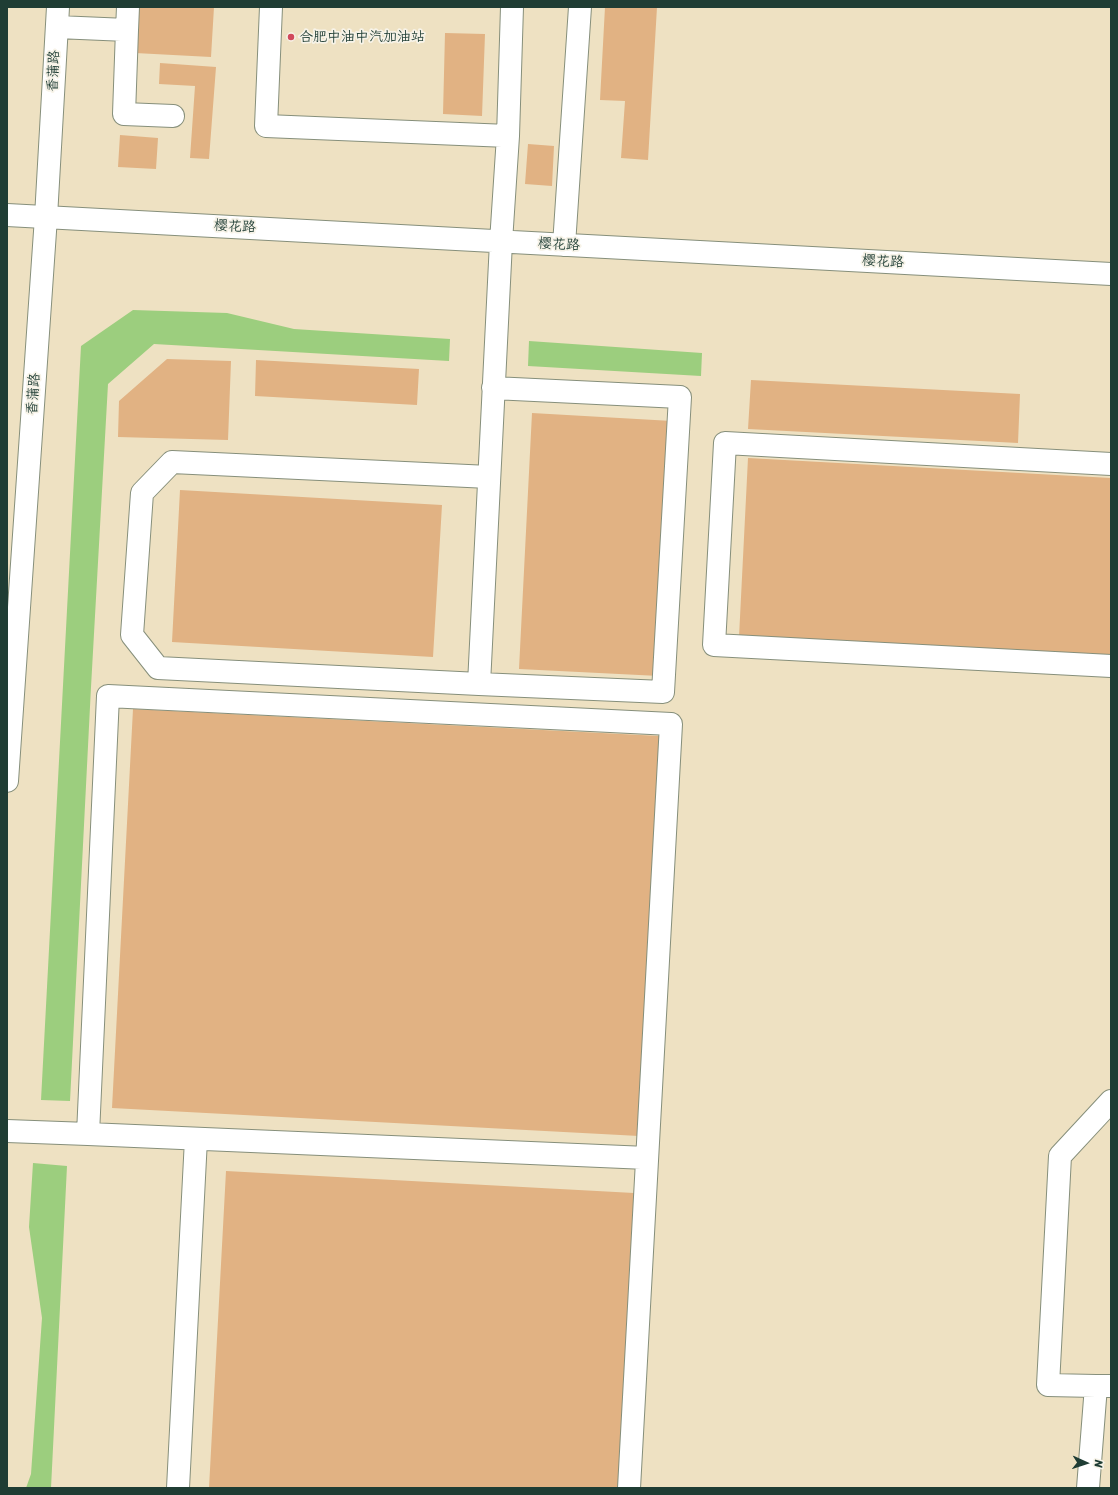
<!DOCTYPE html>
<meta charset="utf-8">
<style>
body{margin:0}
#map{position:relative;width:1118px;height:1495px;overflow:hidden;background:#eee1c2;font-family:Sriracha,sans-serif}
canvas{display:block}
.frame{position:absolute;inset:0;border:8px solid #1f3d34;pointer-events:none}
.north{position:absolute;left:1066px;top:1443px;width:40px;height:40px;-webkit-text-stroke:3px #f7f3e8;paint-order:stroke;rotate:93deg;font-size:11px;font-weight:700;line-height:16px;text-align:center;color:#1f3d34}
.north::after{content:'';display:block;margin:auto;width:14px;height:18px;background:#1f3d34;clip-path:polygon(50% 0,100% 100%,50% 72%,0 100%)}
</style>
<div id="map">
<canvas width="1118" height="1495"></canvas>
<div class="frame"></div>
<div class="north">N</div>
</div>
<script>
const ctx = document.querySelector('canvas').getContext('2d');
ctx.lineJoin = 'round';
function fillPath(path, color) {
  ctx.fillStyle = color;
  ctx.fill(path, 'evenodd');
}
function stroke(path, color, width, dash) {
  ctx.strokeStyle = color;
  ctx.lineWidth = width;
  ctx.lineCap = dash ? 'butt' : 'round';
  ctx.setLineDash(dash || []);
  ctx.stroke(path);
}
function write(font, color, halo, rows, align = 'center') {
  ctx.font = font + ' Sriracha,"LXGW WenKai TC",sans-serif';
  ctx.lineWidth = 3.5;
  ctx.setLineDash([]);
  ctx.textBaseline = 'middle';
  ctx.strokeStyle = halo;
  ctx.fillStyle = color;
  for (const [text, x, y, turn = 0] of rows) {
    ctx.save();
    ctx.translate(x, y);
    ctx.rotate((+turn || 0) * Math.PI / 180);
    ctx.textAlign = isNaN(turn) ? turn : align;
    if (halo) ctx.strokeText(text, 0, 0);
    ctx.fillText(text, 0, 0);
    ctx.restore();
  }
}
fillPath(new Path2D(`
 M 133,310 L 227,313 L 294,329 L 450,339 L 449,361 L 154,344 L 108,384 L 91,687 L 70,1101 L 41,1100 L 81,346 Z
 M 529,341 L 702,353 L 701,376 L 528,366 Z
 M 33,1163 L 67,1166 L 51,1488 L 26,1488 L 31,1474 L 42,1318 L 29,1227 Z`), '#9cce7e');
fillPath(new Path2D(`
 M 138,7 L 214,7 L 211,57 L 135,53 Z
 M 605,7 L 657,7 L 648,160 L 621,158 L 625,101 L 600,100 Z
 M 445,33 L 485,34 L 482,116 L 443,114 Z
 M 160,63 L 216,67 L 209,159 L 190,158 L 195,86 L 159,84 Z
 M 120,135 L 158,138 L 156,169 L 118,167 Z
 M 528,144 L 554,146 L 552,186 L 525,184 Z
 M 167,359 L 231,361 L 228,440 L 118,437 L 119,401 Z
 M 256,360 L 419,369 L 417,405 L 255,396 Z
 M 751,380 L 1020,394 L 1018,443 L 748,429 Z
 M 532,413 L 672,421 L 659,676 L 519,669 Z
 M 748,458 L 1111,478 L 1111,657 L 739,637 Z
 M 180,490 L 442,505 L 433,657 L 172,642 Z
 M 133,709 L 660,736 L 639,1136 L 112,1108 Z
 M 226,1171 L 634,1193 L 618,1488 L 209,1488 Z`), '#e1b283');
const minor = new Path2D(`
 M 271,7 L 266,126 L 508,136
 M 57,27 L 127,30 L 124,114 L 173,116
 M 127,30 L 128,7
 M 7,215 L 1111,274
 M 564,245 L 580,7
 M 1111,464 L 725,443 L 714,645 L 1111,666
 M 489,477 L 172,462 L 142,493 L 132,635 L 158,668 L 479,684 L 501,242 L 508,136 L 512,7
 M 479,684 L 663,692 L 680,397 L 493,388
 M 7,781 L 46,217 L 58,7
 M 7,1131 L 88,1134
 M 1096,1386 L 1048,1385 L 1060,1156 L 1111,1101
 M 178,1488 L 196,1139
 M 629,1488 L 671,724 L 108,696 L 88,1134 L 647,1158
 M 1088,1488 L 1096,1386 L 1110,1386`);
stroke(minor, '#868f7b', 24);
stroke(minor, '#fff', 22);
for (const [x, y, r, color] of [
 [291,37,4,"#d1495b"]
]) {
  const dot = new Path2D();
  dot.arc(x, y, r, 0, 2 * Math.PI);
  ctx.fillStyle = color;
  ctx.fill(dot);
  stroke(dot, '#f7f3e8', 1.5);
}
write('14px', '#1f3d34', '#f7f3e8', [
 ["合肥中油中汽加油站",299,37]
], 'left');
write('14px', '#1f3d34', '#f7f3e8', [
 ["香蒲路",54,71,-87],
 ["樱花路",235,227,3],
 ["樱花路",559,245,3],
 ["樱花路",883,262,3],
 ["香蒲路",34,394,-86]
]);
</script>
